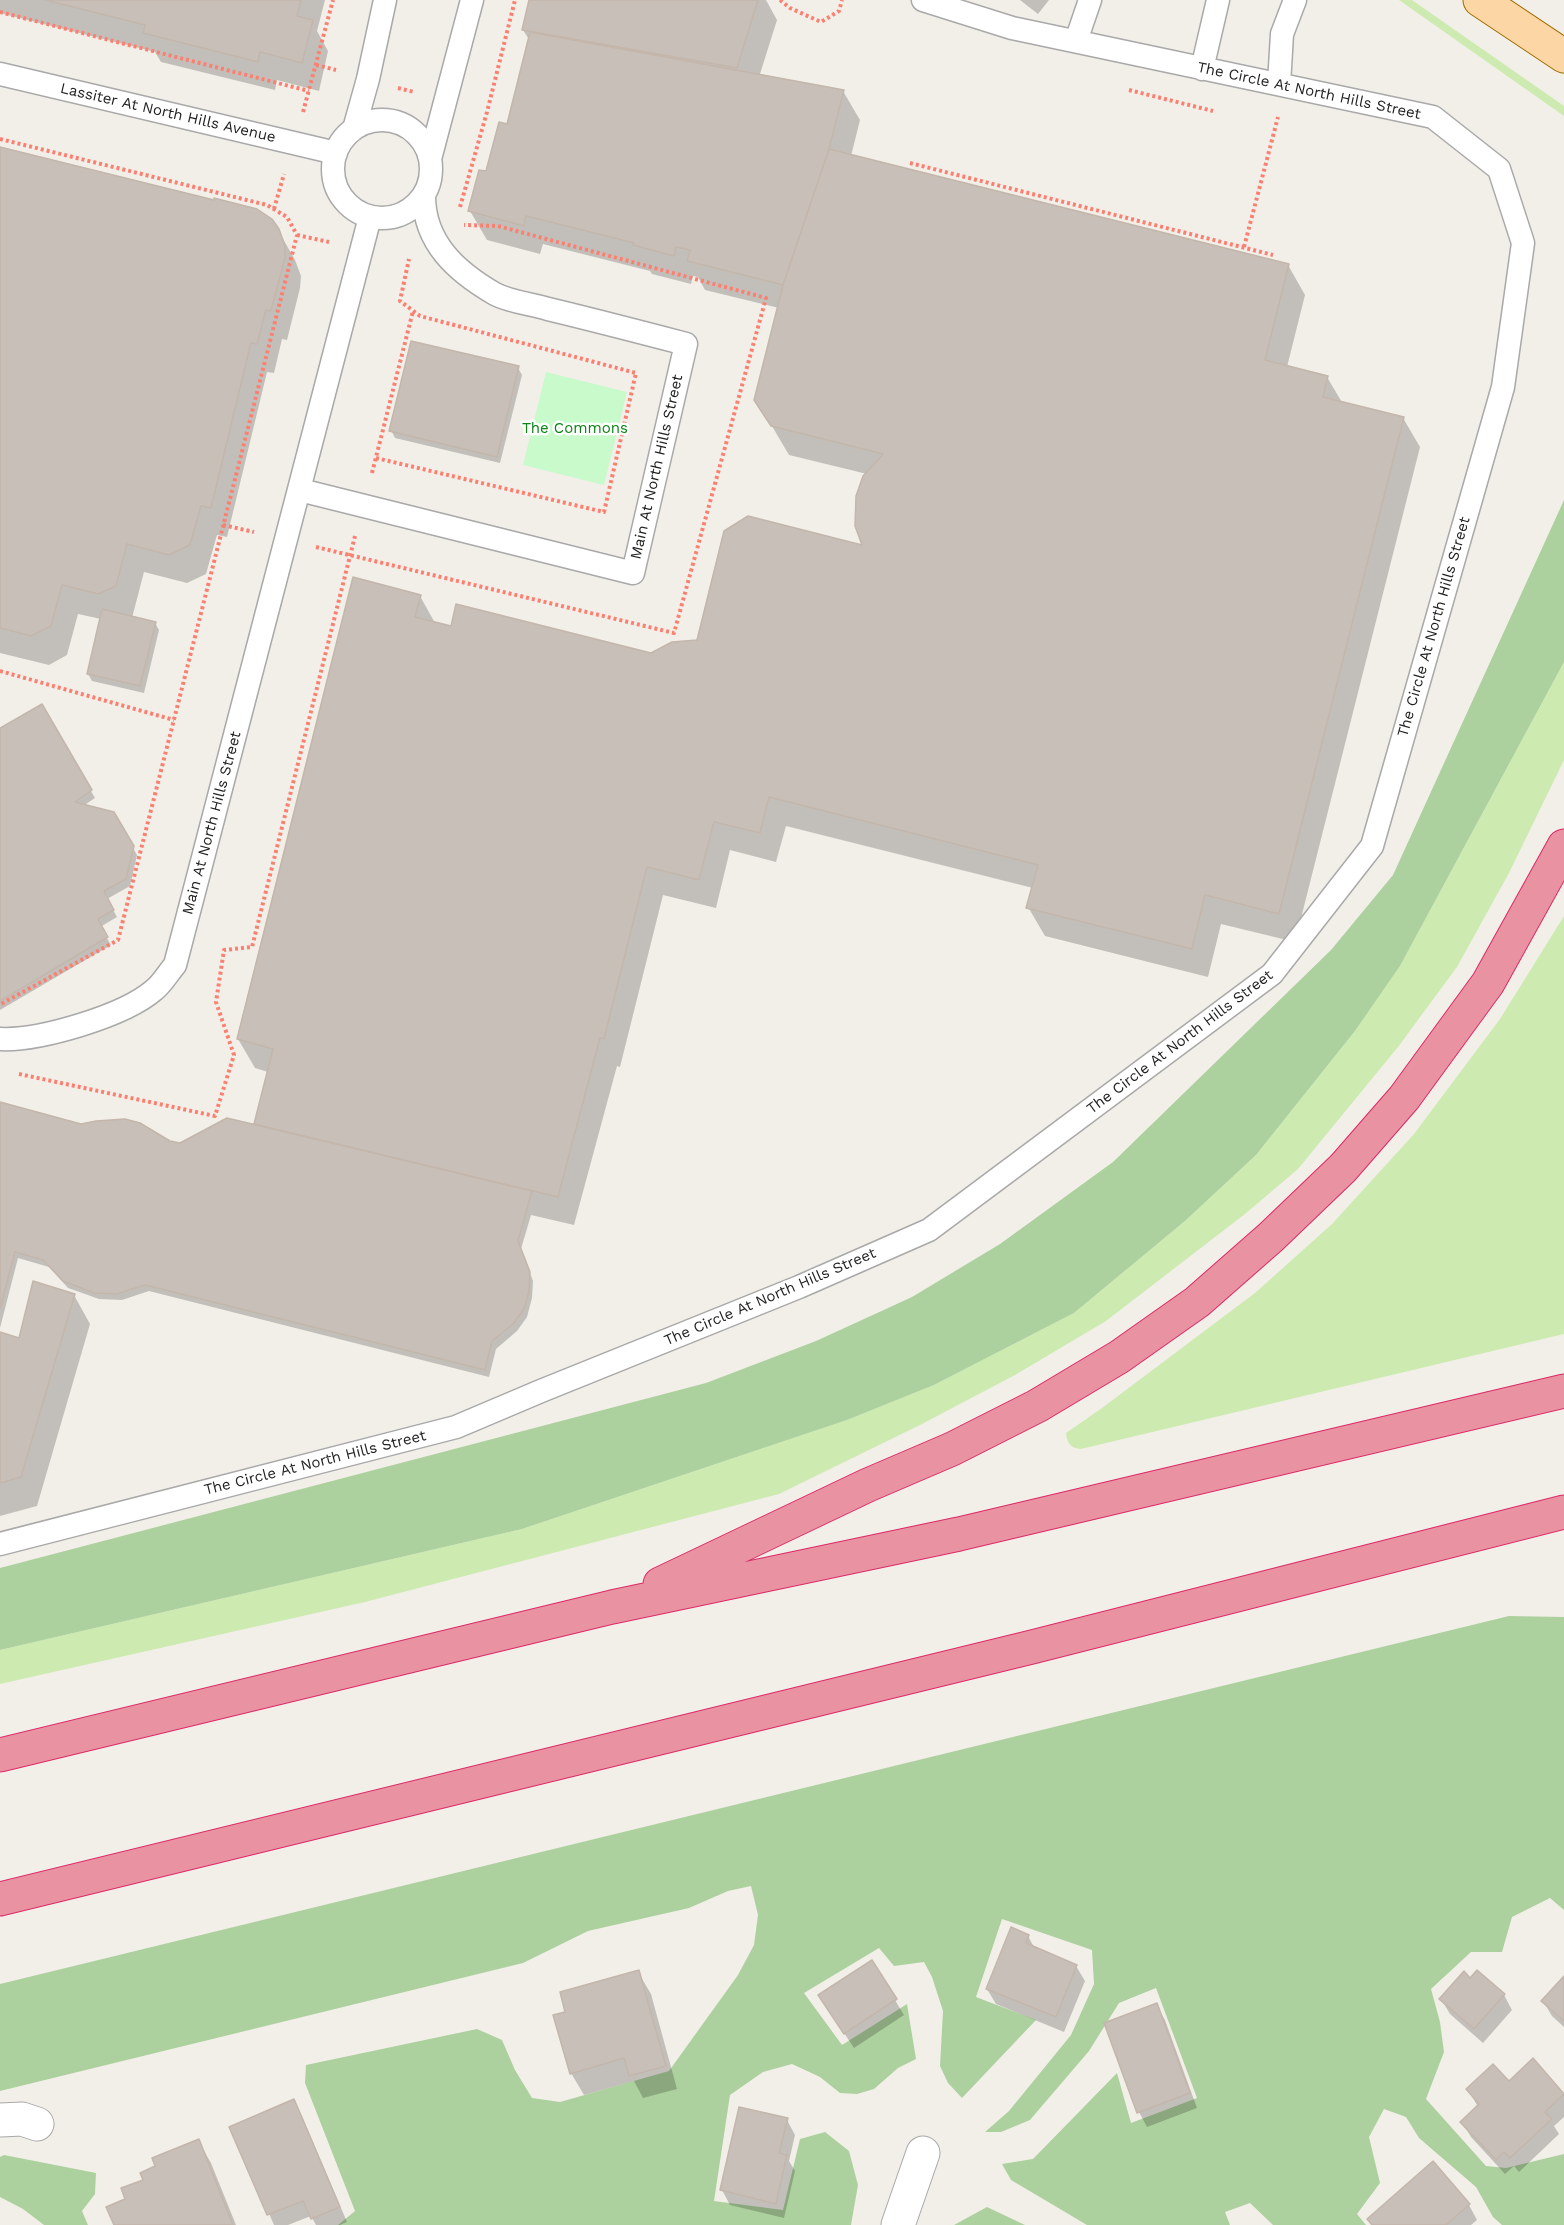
<!DOCTYPE html>
<style>
body{margin:0}
canvas{display:block;background:#f2efe9}
</style>
<canvas width="1564" height="2225"></canvas>
<script>
const ctx = document.querySelector('canvas').getContext('2d');
ctx.lineJoin = 'round';
function fillPath(path, color) {
  ctx.fillStyle = color;
  ctx.fill(path, 'evenodd');
}
function stroke(path, color, width, dash) {
  ctx.strokeStyle = color;
  ctx.lineWidth = width;
  ctx.lineCap = dash ? 'butt' : 'round';
  ctx.setLineDash(dash || []);
  ctx.stroke(path);
}
function write(font, color, halo, rows, align = 'center') {
  ctx.font = font + ' "Work Sans",sans-serif';
  ctx.lineWidth = 5;
  ctx.setLineDash([]);
  ctx.textBaseline = 'middle';
  ctx.strokeStyle = halo;
  ctx.fillStyle = color;
  for (const [text, x, y, turn = 0] of rows) {
    ctx.save();
    ctx.translate(x, y);
    ctx.rotate((+turn || 0) * Math.PI / 180);
    ctx.textAlign = isNaN(turn) ? turn : align;
    if (halo) ctx.strokeText(text, 0, 0);
    ctx.fillText(text, 0, 0);
    ctx.restore();
  }
}
fillPath(new Path2D(`
 M 1399,0 L 1412,0 L 1564,106 L 1564,116 Z
 M 1564,662 L 1564,760 L 1509,873 L 1457,967 L 1398,1047 L 1298,1169 L 1245,1214 L 1106,1321 L 1015,1375 L 922,1424 L 779,1494 L 365,1602 L 0,1684 L 0,1650 L 522,1529 L 847,1420 L 934,1385 L 1074,1313 L 1185,1221 L 1256,1155 L 1355,1031 L 1400,966 Z
 M 1564,916 L 1564,1334 L 1081,1449 C 1071,1448 1067,1444 1066,1433 L 1102,1408 L 1255,1293 L 1332,1224 L 1414,1134 L 1500,1019 Z`), '#cdebb0');
fillPath(new Path2D(`
 M 1564,500 L 1564,662 L 1400,966 L 1355,1031 L 1256,1155 L 1185,1221 L 1074,1313 L 934,1385 L 847,1420 L 522,1529 L 0,1650 L 0,1568 L 706,1383 L 816,1341 L 912,1297 L 1000,1244 L 1113,1162 L 1331,950 L 1393,875 Z
 M 1509,1616 L 1564,1617 L 1564,1910 L 1550,1898 L 1512,1917 L 1502,1952 L 1471,1952 L 1431,1989 L 1440,2022 L 1444,2052 L 1426,2099 L 1486,2166 L 1506,2168 L 1564,2154 L 1564,2225 L 1502,2225 L 1493,2217 L 1476,2187 L 1419,2138 L 1406,2117 L 1384,2109 L 1369,2137 L 1380,2183 L 1357,2214 L 1366,2225 L 1273,2225 L 1250,2203 L 1225,2212 L 1230,2225 L 1087,2225 L 1011,2180 L 1002,2164 L 1033,2159 L 1117,2073 L 1131,2123 L 1197,2098 L 1156,1988 L 1119,2003 L 1089,2051 L 1030,2120 L 1001,2132 L 985,2132 L 1009,2111 L 1071,2035 L 1094,1984 L 1092,1950 L 1002,1919 L 976,1997 L 1036,2020 L 962,2098 L 948,2083 L 940,2066 L 943,2011 L 932,1977 L 924,1962 L 894,1966 L 879,1948 L 804,1993 L 842,2045 L 907,2004 L 916,2059 L 898,2068 L 874,2089 L 857,2094 L 840,2093 L 820,2077 L 792,2064 L 763,2072 L 730,2095 L 714,2201 L 783,2210 L 800,2139 L 825,2132 L 849,2151 L 858,2185 L 851,2225 L 338,2225 L 355,2211 L 305,2083 L 306,2065 L 477,2029 L 502,2040 L 515,2070 L 532,2098 L 560,2102 L 669,2071 L 738,1975 L 754,1945 L 758,1915 L 751,1886 L 728,1891 L 689,1908 L 588,1931 L 523,1963 L 0,2091 L 0,1984 Z
 M 4,2155 L 96,2173 L 95,2194 L 82,2211 L 88,2225 L 44,2225 L 23,2209 L 0,2197 L 0,2157 Z
 M 987,2207 L 1025,2225 L 954,2225 Z`), '#add19e');
fillPath(new Path2D(`
 M 546,372 L 627,392 L 604,485 L 523,465 Z`), '#c8facc');
fillPath(new Path2D(`
 M 0,0 L 325,0 L 317,31 L 328,51 L 319,91 L 277,80 L 275,90 L 161,62 L 155,52 L 0,13 Z
 M 531,0 L 766,0 L 777,20 L 760,74 L 843,91 L 860,120 L 851,156 L 1288,265 L 1305,295 L 1287,367 L 1327,377 L 1343,404 L 1403,418 L 1420,447 L 1295,942 L 1221,924 L 1208,977 L 1045,936 L 1028,907 L 1033,888 L 786,826 L 776,862 L 730,850 L 716,908 L 663,895 L 620,1067 L 617,1066 L 574,1225 L 531,1215 L 521,1249 L 533,1281 L 532,1298 L 527,1317 L 517,1331 L 496,1349 L 489,1377 L 149,1291 L 122,1300 L 99,1299 L 68,1288 L 49,1267 L 18,1258 L 0,1328 L 0,1104 L 81,1125 L 181,1145 L 255,1126 L 268,1072 L 255,1068 L 238,1039 L 420,596 L 435,623 L 452,628 L 651,654 L 698,641 L 864,547 L 867,474 L 789,455 L 756,399 L 779,308 L 705,290 L 698,277 L 693,276 L 691,284 L 652,274 L 650,271 L 543,244 L 540,254 L 487,240 L 470,211 L 509,126 L 530,41 L 523,30 Z
 M 1020,0 L 1049,0 L 1038,14 Z
 M 0,149 L 278,230 L 295,260 L 301,276 L 300,288 L 287,340 L 282,339 L 274,373 L 267,372 L 227,537 L 217,535 L 206,574 L 187,583 L 144,572 L 132,618 L 155,623 L 159,630 L 144,693 L 92,681 L 88,674 L 101,619 L 78,614 L 67,655 L 49,665 L 0,653 Z
 M 518,368 L 522,375 L 500,463 L 395,438 L 391,430 Z
 M 42,706 L 95,798 L 83,806 L 113,813 L 137,855 L 130,886 L 107,899 L 117,917 L 100,927 L 111,945 L 0,1010 L 0,730 Z
 M 74,1295 L 90,1324 L 37,1506 L 0,1516 L 0,1334 L 20,1339 Z
 M 1028,1936 L 1035,1949 L 1076,1966 L 1085,1981 L 1064,2032 L 996,2004 L 987,1989 Z
 M 872,1962 L 904,2015 L 854,2048 L 829,2010 Z
 M 638,1972 L 651,1994 L 677,2089 L 643,2098 L 634,2081 L 584,2095 L 571,2073 L 567,2013 Z
 M 1564,1979 L 1564,2027 L 1552,2016 L 1543,2001 Z
 M 1470,1980 L 1504,1995 L 1512,2010 L 1483,2043 L 1450,2014 L 1441,1999 Z
 M 1156,2005 L 1165,2020 L 1197,2108 L 1147,2127 L 1139,2112 Z
 M 1533,2060 L 1564,2094 L 1564,2117 L 1554,2126 L 1559,2134 L 1519,2172 L 1514,2166 L 1505,2174 L 1471,2137 L 1462,2122 L 1478,2107 L 1468,2089 L 1509,2083 Z
 M 294,2101 L 302,2116 L 347,2222 L 340,2225 L 316,2225 L 311,2216 L 288,2225 L 274,2225 L 231,2127 Z
 M 787,2120 L 795,2135 L 789,2161 L 795,2171 L 784,2218 L 730,2205 L 722,2190 Z
 M 198,2141 L 211,2163 L 236,2225 L 115,2225 L 127,2200 L 157,2167 Z
 M 1469,2205 L 1477,2220 L 1471,2225 L 1372,2225 L 1369,2220 Z`), '#0003');
const building = new Path2D(`
 M 45,0 L 301,0 L 297,16 L 313,20 L 302,63 L 260,52 L 258,62 L 143,33 L 145,25 Z
 M 529,0 L 758,0 L 737,68 L 522,30 Z
 M 530,32 L 844,90 L 829,149 L 783,285 L 687,261 L 690,250 L 676,247 L 674,256 L 633,245 L 634,243 L 526,216 L 524,226 L 468,211 L 479,170 L 486,171 L 499,122 L 507,124 Z
 M 0,147 L 214,200 L 214,198 L 257,209 L 272,219 L 279,229 L 285,246 L 285,258 L 271,311 L 266,310 L 257,344 L 251,343 L 211,508 L 201,506 L 190,545 L 169,555 L 127,544 L 116,586 L 98,594 L 62,585 L 51,626 L 31,636 L 0,628 Z
 M 829,149 L 1289,264 L 1265,360 L 1328,376 L 1323,397 L 1404,417 L 1279,914 L 1205,895 L 1192,949 L 1026,908 L 1038,865 L 769,797 L 760,833 L 714,822 L 699,880 L 647,867 L 604,1039 L 600,1038 L 558,1197 L 254,1124 L 273,1049 L 237,1039 L 353,577 L 421,595 L 415,617 L 451,626 L 456,604 L 651,653 L 672,642 L 697,640 L 724,531 L 748,516 L 862,545 L 855,526 L 856,496 L 863,476 L 883,454 L 771,426 L 754,400 L 783,285 Z
 M 411,341 L 519,366 L 497,457 L 389,431 Z
 M 102,609 L 156,622 L 140,686 L 87,674 Z
 M 42,704 L 92,790 L 75,802 L 114,812 L 134,846 L 126,879 L 104,891 L 114,910 L 98,919 L 108,937 L 0,1001 L 0,728 Z
 M 0,1102 L 81,1124 L 96,1121 L 125,1119 L 140,1123 L 170,1141 L 180,1143 L 227,1118 L 532,1191 L 518,1241 L 530,1272 L 529,1291 L 524,1309 L 513,1324 L 492,1341 L 485,1370 L 145,1285 L 117,1294 L 94,1293 L 63,1281 L 43,1260 L 15,1252 L 0,1308 Z
 M 33,1281 L 75,1294 L 21,1477 L 0,1483 L 0,1332 L 19,1338 Z
 M 1011,1927 L 1029,1935 L 1026,1943 L 1077,1965 L 1056,2017 L 986,1989 Z
 M 872,1960 L 897,1999 L 844,2034 L 818,1995 Z
 M 639,1970 L 666,2066 L 629,2076 L 624,2058 L 570,2074 L 553,2015 L 565,2012 L 560,1992 Z
 M 1477,1970 L 1505,1994 L 1474,2029 L 1439,1999 L 1464,1971 L 1470,1978 Z
 M 1564,1976 L 1564,2021 L 1541,2001 Z
 M 1157,2003 L 1190,2093 L 1137,2113 L 1104,2023 Z
 M 1533,2058 L 1564,2094 L 1545,2112 L 1552,2119 L 1510,2158 L 1504,2152 L 1496,2160 L 1460,2122 L 1479,2104 L 1466,2089 L 1493,2064 L 1509,2081 Z
 M 294,2099 L 340,2207 L 311,2219 L 303,2201 L 267,2215 L 229,2127 Z
 M 739,2107 L 788,2118 L 779,2153 L 787,2155 L 776,2204 L 720,2190 Z
 M 199,2139 L 233,2225 L 114,2225 L 106,2207 L 125,2199 L 121,2188 L 143,2180 L 140,2173 L 155,2166 L 152,2158 Z
 M 1433,2161 L 1470,2204 L 1446,2225 L 1372,2225 L 1367,2219 Z`);
fillPath(building, '#c7bfb8');
stroke(building, '#c4b6ab', 1.5);
const lane = new Path2D(`
 M 1076,41 L 1090,0
 M 1202,69 L 1218,0
 M 0,74 L 336,153
 M 1279,84 L 1282,34 L 1295,0
 M333 169a49 49 0 1 1 98 0a49 49 0 1 1-98 0Z
 M 354,129 L 368,79 L 385,0
 M 430,159 L 472,0
 M 300,490 L 633,573 L 686,344 C 640,332 594,320 548,309 C 532,304 510,302 495,294 C 457,272 424,243 424,196
 M 0,1039 C 39,1041 124,1016 154,990 C 162,984 168,973 175,965 L 370,217
 M 0,1544 L 456,1427 L 541,1391 L 799,1287 L 929,1230 L 1272,974 L 1372,846 L 1503,387 L 1523,243 L 1499,169 L 1433,117 L 1012,28 L 923,0`);
const street = new Path2D(`
 M 0,2120 L 22,2119 L 37,2124
 M 898,2225 L 923,2153`);
const primary = new Path2D(`
 M 1480,0 L 1564,56`);
const highway = new Path2D(`
 M 660,1584 L 868,1485 L 952,1449 L 1037,1406 L 1119,1357 L 1197,1302 L 1271,1237 L 1343,1168 L 1404,1098 L 1488,983 L 1564,846
 M 0,1755 L 612,1607 L 959,1534 L 1564,1391
 M 0,1899 L 1032,1647 L 1564,1512`);
stroke(lane, '#a9a9a9', 25);
stroke(street, '#a9a9a9', 35);
stroke(primary, '#a06b00', 35);
stroke(highway, '#dc2a67', 35);
stroke(new Path2D(`
 M 780,0 L 790,8 L 821,22 L 839,11 L 842,0
 M 0,12 L 309,91
 M 316,65 L 336,70
 M 398,88 L 414,92
 M 1129,90 L 1213,111
 M 303,112 L 333,0
 M 0,139 L 267,205 L 287,217 L 297,235 L 118,940 L 1,1004
 M 910,163 L 1273,255
 M 460,207 L 487,112 L 515,0
 M 274,209 L 284,174
 M 297,235 L 329,242
 M 1244,247 L 1278,117
 M 376,458 L 604,512 L 636,373 L 420,316 L 400,301 L 409,259
 M 372,473 L 413,311
 M 223,525 L 254,532
 M 316,547 L 674,633 L 766,298 L 498,226 L 464,225
 M 0,671 L 174,720
 M 19,1074 L 215,1116 L 234,1055 L 216,1002 L 224,950 L 252,947 L 355,536`), '#fa8072', 4, [3, 3]);
stroke(lane, '#fff', 22);
stroke(street, '#fff', 33);
stroke(primary, '#fcd6a4', 33);
stroke(highway, '#e892a2', 33);
write('15px', '#222', '#fff', [
 ["The Circle At North Hills Street",1309,91,12],
 ["Lassiter At North Hills Avenue",168,113,13],
 ["Main At North Hills Street",657,467,-77],
 ["The Circle At North Hills Street",1434,627,-74],
 ["Main At North Hills Street",212,823,-75],
 ["The Circle At North Hills Street",1180,1042,-37],
 ["The Circle At North Hills Street",770,1297,-23],
 ["The Circle At North Hills Street",315,1463,-14]
]);
write('15px', '#0c8416', '#fff', [
 ["The Commons",575,429]
]);
</script>
